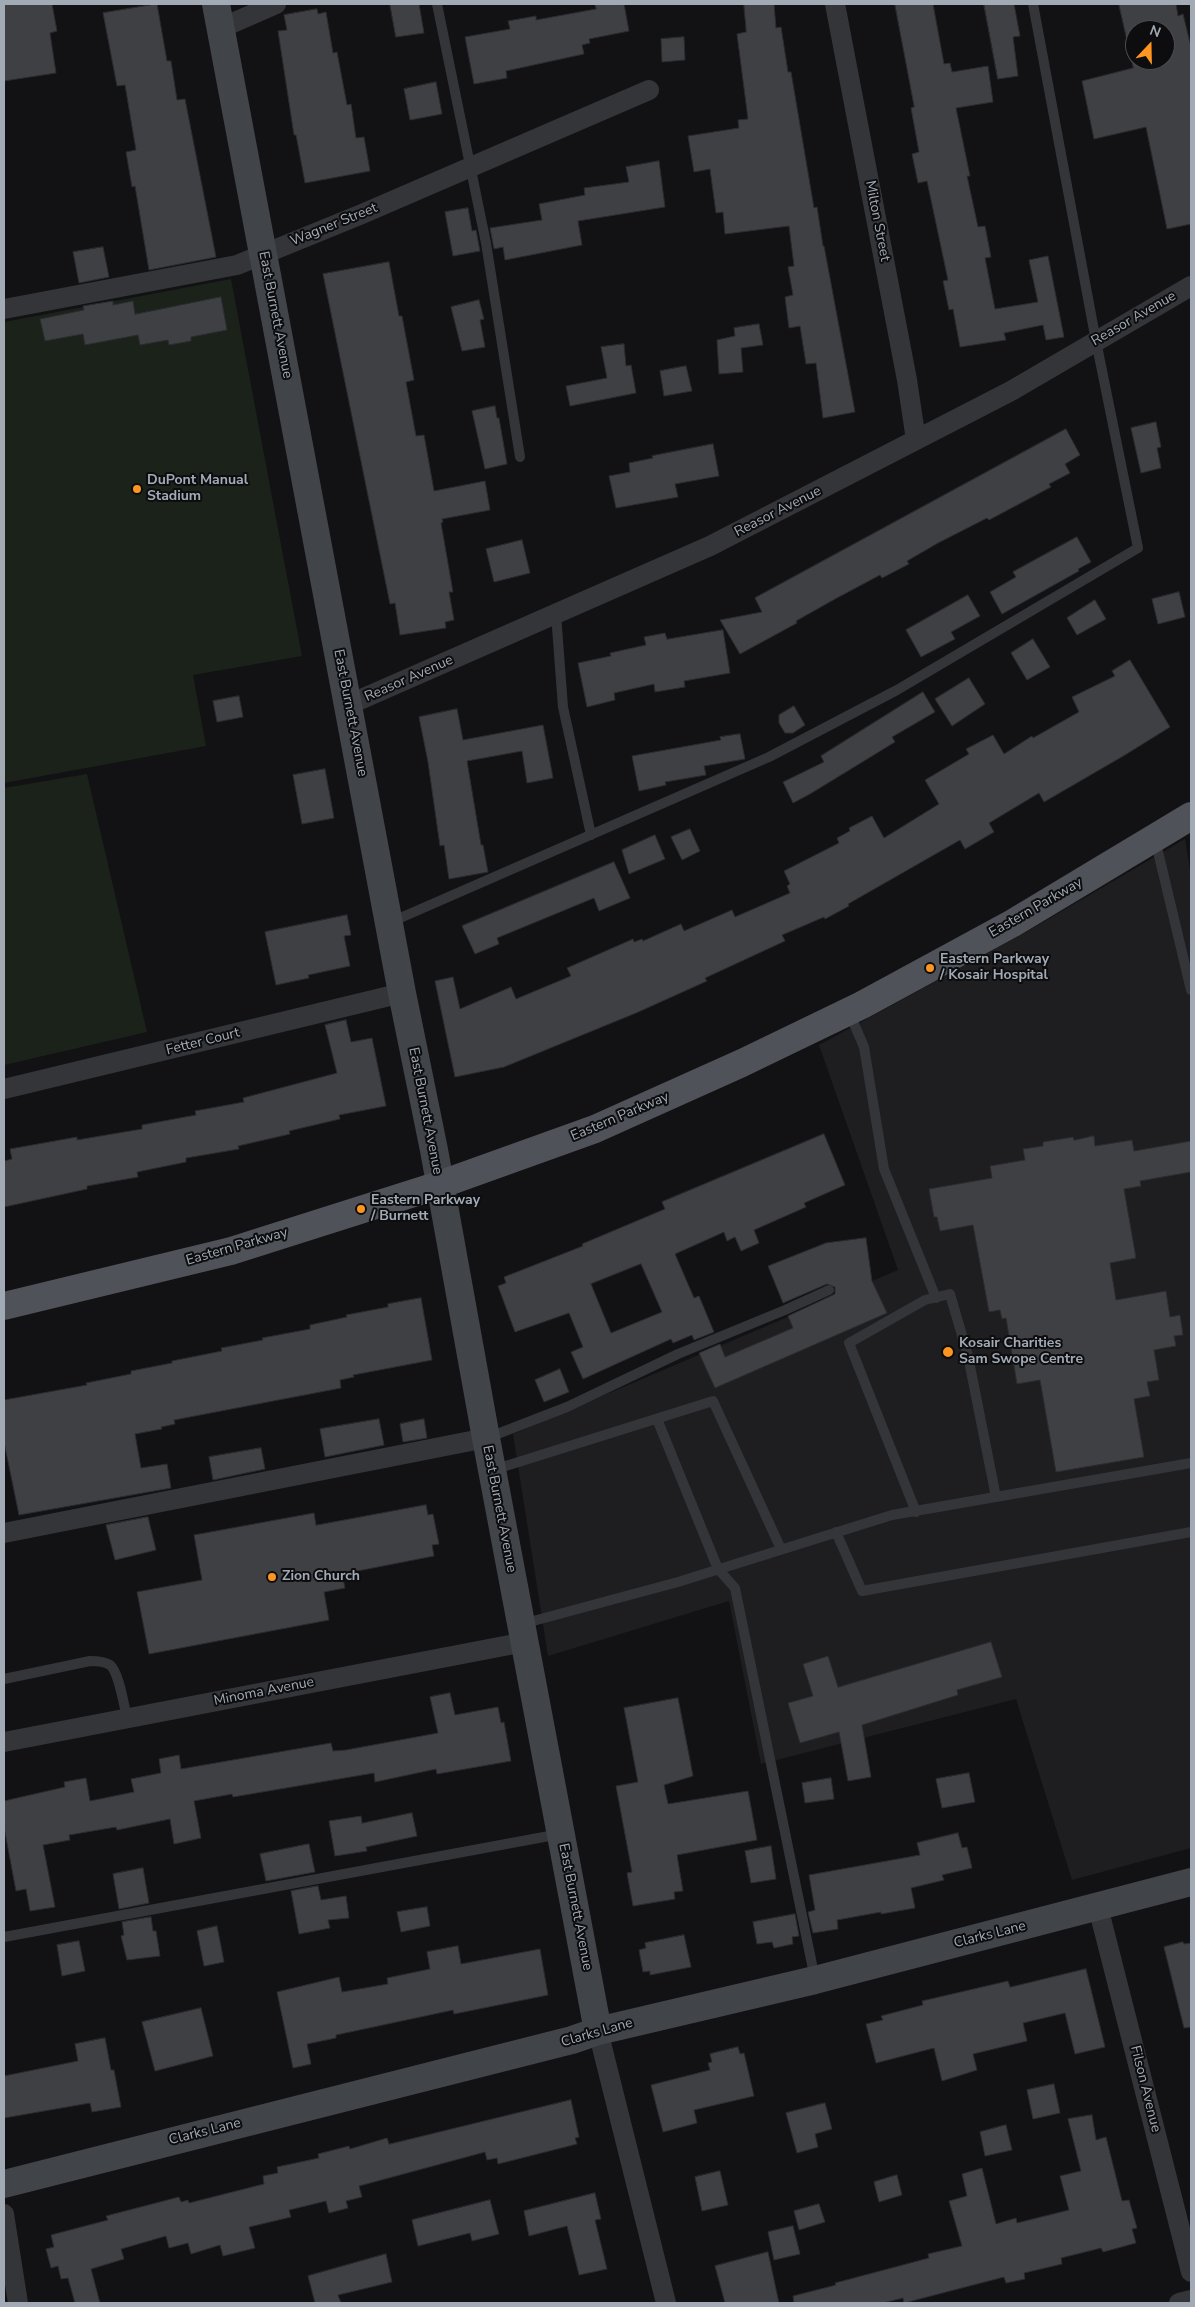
<!DOCTYPE html>
<style>
body{margin:0}
#map{position:relative;width:1195px;height:2307px;overflow:hidden;background:#121214;font-family:"Nunito Sans",sans-serif}
canvas{display:block}
.frame{position:absolute;inset:0;border:5px solid #a2abb5;pointer-events:none}
.north{position:absolute;left:1125px;top:20px;width:50px;height:50px;box-sizing:border-box;background:#0d0d0f;border:1px solid #494c51;border-radius:50%;rotate:21deg;font-size:14px;font-weight:700;line-height:20px;text-align:center;color:#a2abb5}
.north::after{content:'';display:block;margin:auto;width:18px;height:22px;background:#fc9621;clip-path:polygon(50% 0,100% 100%,50% 72%,0 100%)}
</style>
<div id="map">
<canvas width="1195" height="2307"></canvas>
<div class="frame"></div>
<div class="north">N</div>
</div>
<script>
const ctx = document.querySelector('canvas').getContext('2d');
ctx.lineJoin = 'round';
function fillPath(path, color) {
  ctx.fillStyle = color;
  ctx.fill(path, 'evenodd');
}
function stroke(path, color, width, dash) {
  ctx.strokeStyle = color;
  ctx.lineWidth = width;
  ctx.lineCap = dash ? 'butt' : 'round';
  ctx.setLineDash(dash || []);
  ctx.stroke(path);
}
function write(font, color, halo, rows, align = 'center') {
  ctx.font = font + ' "Nunito Sans",sans-serif';
  ctx.lineWidth = 4;
  ctx.setLineDash([]);
  ctx.textBaseline = 'middle';
  ctx.strokeStyle = halo;
  ctx.fillStyle = color;
  for (const [text, x, y, turn = 0] of rows) {
    ctx.save();
    ctx.translate(x, y);
    ctx.rotate((+turn || 0) * Math.PI / 180);
    ctx.textAlign = isNaN(turn) ? turn : align;
    if (halo) ctx.strokeText(text, 0, 0);
    ctx.fillText(text, 0, 0);
    ctx.restore();
  }
}
fillPath(new Path2D(`
 M 1185,839 L 1191,876 L 1191,1848 L 1072,1880 L 1016,1699 L 761,1764 L 729,1601 L 548,1656 L 513,1434 L 898,1270 L 819,1045 L 1028,931 Z`), '#1e1e21');
fillPath(new Path2D(`
 M 231,279 L 302,656 L 193,675 L 206,746 L 4,783 L 4,322 Z
 M 87,774 L 147,1032 L 4,1065 L 4,788 Z`), '#1a221a');
const building = new Path2D(`
 M 4,4 L 52,4 L 57,31 L 50,33 L 56,73 L 4,81 Z
 M 157,4 L 167,61 L 171,61 L 177,100 L 185,99 L 216,257 L 149,270 L 135,186 L 132,187 L 126,152 L 136,150 L 125,85 L 117,86 L 103,13 Z
 M 390,4 L 419,4 L 424,33 L 396,37 Z
 M 595,4 L 624,4 L 629,31 L 589,39 L 590,43 L 582,45 L 584,54 L 506,71 L 507,78 L 474,84 L 465,37 L 510,29 L 508,21 L 536,16 L 536,20 L 596,9 Z
 M 744,4 L 774,4 L 776,28 L 781,27 L 788,72 L 791,72 L 814,208 L 817,207 L 823,246 L 824,246 L 855,412 L 823,418 L 816,363 L 806,364 L 800,326 L 789,328 L 785,297 L 793,295 L 788,267 L 794,266 L 789,226 L 725,234 L 723,212 L 716,213 L 710,169 L 694,172 L 688,136 L 739,128 L 738,120 L 748,119 L 737,34 L 746,32 Z
 M 895,4 L 933,4 L 944,64 L 950,63 L 952,72 L 988,66 L 993,102 L 956,108 L 970,176 L 967,176 L 978,227 L 985,226 L 991,257 L 985,258 L 995,309 L 1038,302 L 1029,260 L 1048,256 L 1064,337 L 1046,340 L 1043,325 L 1004,333 L 1006,340 L 960,347 L 953,309 L 949,310 L 943,281 L 948,280 L 927,181 L 918,183 L 912,154 L 919,152 L 911,108 L 914,107 Z
 M 984,4 L 1014,4 L 1020,36 L 1013,37 L 1018,76 L 998,79 Z
 M 1119,4 L 1176,4 L 1178,16 L 1183,14 L 1191,47 L 1191,224 L 1167,229 L 1146,127 L 1094,139 L 1082,81 L 1133,68 ZM 1135,30 L 1165,30 L 1165,60 L 1135,60 Z
 M 317,9 L 318,14 L 326,12 L 333,53 L 337,52 L 347,105 L 351,104 L 356,138 L 364,137 L 370,171 L 305,183 L 296,135 L 294,135 L 278,31 L 287,30 L 284,15 Z
 M 684,37 L 685,60 L 662,62 L 661,39 Z
 M 436,82 L 442,114 L 410,120 L 404,89 Z
 M 659,161 L 665,207 L 578,221 L 582,245 L 505,260 L 503,247 L 494,249 L 490,228 L 542,220 L 539,204 L 585,195 L 584,188 L 629,182 L 626,167 Z
 M 468,208 L 472,231 L 476,230 L 480,251 L 453,256 L 445,212 Z
 M 103,247 L 109,277 L 79,283 L 73,252 Z
 M 389,262 L 399,316 L 402,316 L 414,380 L 406,382 L 416,436 L 424,435 L 434,491 L 485,481 L 490,510 L 442,519 L 443,522 L 441,523 L 453,592 L 449,592 L 454,620 L 445,622 L 446,628 L 400,635 L 395,603 L 390,604 L 323,274 Z
 M 221,297 L 227,330 L 191,337 L 191,341 L 169,345 L 168,340 L 140,345 L 138,335 L 85,345 L 83,334 L 45,341 L 40,319 L 84,310 L 83,306 L 113,301 L 113,305 L 133,301 L 135,314 Z
 M 479,300 L 484,319 L 480,320 L 485,347 L 462,351 L 451,307 Z
 M 759,324 L 763,345 L 741,348 L 743,372 L 719,374 L 717,340 L 735,336 L 734,328 Z
 M 624,344 L 626,366 L 631,365 L 636,393 L 570,406 L 566,386 L 607,378 L 601,347 Z
 M 686,366 L 692,391 L 664,396 L 660,371 Z
 M 495,406 L 497,418 L 499,418 L 507,464 L 485,469 L 472,411 Z
 M 1156,422 L 1161,447 L 1157,448 L 1161,468 L 1141,473 L 1131,428 Z
 M 1066,429 L 1080,455 L 1065,464 L 1070,473 L 1049,484 L 1051,487 L 989,520 L 987,518 L 938,543 L 907,561 L 909,564 L 882,578 L 880,575 L 835,599 L 796,621 L 797,623 L 740,654 L 720,620 L 762,612 L 755,598 Z
 M 713,444 L 719,476 L 675,484 L 678,497 L 616,508 L 609,476 L 630,472 L 629,463 L 653,458 L 652,456 Z
 M 1077,537 L 1091,562 L 1078,569 L 1079,571 L 1002,614 L 990,592 L 1016,577 L 1013,572 Z
 M 522,540 L 530,573 L 494,582 L 486,549 Z
 M 1179,592 L 1185,617 L 1158,624 L 1152,599 Z
 M 968,595 L 980,616 L 951,632 L 955,639 L 921,657 L 906,630 Z
 M 1095,600 L 1106,619 L 1077,635 L 1067,618 Z
 M 723,630 L 730,673 L 684,681 L 685,687 L 655,692 L 654,684 L 614,693 L 615,700 L 587,707 L 578,663 L 611,656 L 610,653 L 646,645 L 644,637 L 665,633 L 667,639 Z
 M 1033,639 L 1050,667 L 1027,680 L 1011,653 Z
 M 1130,660 L 1170,727 L 1125,755 L 1044,802 L 1039,793 L 989,823 L 994,832 L 965,849 L 960,840 L 848,904 L 849,906 L 825,919 L 824,917 L 782,935 L 785,941 L 705,978 L 707,981 L 636,1013 L 504,1067 L 455,1077 L 435,981 L 453,977 L 460,1009 L 511,987 L 516,999 L 571,976 L 567,968 L 633,939 L 634,942 L 642,939 L 643,941 L 681,924 L 684,931 L 732,910 L 735,917 L 790,893 L 787,886 L 790,884 L 784,871 L 839,843 L 837,838 L 850,831 L 849,828 L 872,816 L 884,838 L 939,804 L 925,780 L 969,754 L 966,749 L 993,735 L 1004,754 L 1032,736 L 1033,738 L 1079,712 L 1072,697 L 1115,676 L 1112,671 Z
 M 969,678 L 985,704 L 952,726 L 935,699 Z
 M 923,692 L 935,712 L 892,737 L 895,742 L 810,794 L 793,803 L 783,782 L 824,762 L 821,756 Z
 M 239,696 L 243,717 L 217,722 L 213,701 Z
 M 794,706 L 805,725 L 793,733 L 785,733 L 779,723 L 779,715 Z
 M 457,709 L 463,740 L 543,725 L 553,778 L 527,783 L 522,751 L 467,761 L 481,845 L 483,845 L 488,872 L 449,879 L 444,845 L 440,846 L 428,762 L 419,717 Z
 M 740,734 L 745,759 L 704,766 L 706,775 L 665,782 L 666,785 L 639,791 L 632,756 L 721,740 L 720,737 Z
 M 325,769 L 334,818 L 302,824 L 293,775 Z
 M 690,829 L 700,851 L 682,860 L 671,837 Z
 M 655,835 L 665,859 L 629,874 L 622,850 Z
 M 614,862 L 630,898 L 599,911 L 594,898 L 497,938 L 499,944 L 475,954 L 462,926 Z
 M 347,915 L 351,935 L 344,936 L 350,966 L 308,975 L 309,978 L 276,985 L 265,932 Z
 M 346,1020 L 351,1042 L 372,1038 L 386,1106 L 339,1115 L 340,1119 L 289,1131 L 290,1134 L 238,1146 L 239,1149 L 186,1158 L 186,1162 L 137,1172 L 138,1177 L 87,1186 L 87,1189 L 4,1207 L 4,1161 L 12,1159 L 10,1149 L 77,1137 L 77,1140 L 142,1129 L 142,1125 L 196,1115 L 195,1111 L 244,1102 L 243,1098 L 337,1073 L 325,1025 Z
 M 824,1134 L 845,1185 L 804,1203 L 806,1207 L 754,1230 L 759,1243 L 741,1251 L 735,1237 L 727,1241 L 724,1232 L 675,1254 L 694,1298 L 699,1296 L 714,1332 L 694,1340 L 692,1335 L 673,1343 L 671,1339 L 583,1379 L 571,1352 L 583,1347 L 569,1313 L 515,1332 L 498,1286 L 506,1283 L 504,1277 L 583,1246 L 582,1244 L 665,1209 L 662,1202 ZM 641,1264 L 662,1312 L 611,1333 L 591,1284 Z
 M 1094,1136 L 1095,1146 L 1132,1140 L 1134,1151 L 1191,1141 L 1191,1172 L 1140,1181 L 1141,1186 L 1124,1189 L 1136,1258 L 1110,1263 L 1116,1300 L 1166,1291 L 1170,1317 L 1180,1315 L 1183,1335 L 1174,1336 L 1176,1346 L 1154,1350 L 1159,1380 L 1147,1382 L 1150,1396 L 1134,1399 L 1144,1457 L 1056,1472 L 1040,1380 L 1017,1384 L 1006,1318 L 1002,1319 L 1000,1310 L 989,1312 L 973,1225 L 940,1231 L 937,1217 L 934,1217 L 929,1189 L 992,1178 L 990,1166 L 1025,1160 L 1023,1149 L 1043,1146 L 1043,1142 L 1073,1137 L 1074,1140 Z
 M 866,1238 L 872,1281 L 887,1313 L 715,1388 L 699,1353 L 720,1344 L 725,1357 L 793,1328 L 788,1316 L 835,1294 L 835,1287 L 827,1284 L 783,1303 L 768,1266 L 826,1243 Z
 M 421,1298 L 432,1360 L 353,1375 L 354,1377 L 340,1380 L 341,1388 L 174,1420 L 175,1424 L 161,1427 L 162,1429 L 135,1434 L 141,1468 L 167,1464 L 171,1488 L 19,1515 L 4,1442 L 4,1400 L 87,1385 L 86,1383 L 131,1374 L 131,1371 L 172,1363 L 172,1361 L 222,1351 L 221,1348 L 263,1340 L 262,1338 L 310,1329 L 310,1325 L 347,1317 L 346,1315 L 388,1307 L 388,1304 Z
 M 560,1369 L 569,1392 L 544,1402 L 535,1380 Z
 M 379,1419 L 384,1445 L 325,1457 L 320,1429 Z
 M 424,1419 L 427,1438 L 403,1442 L 400,1424 Z
 M 261,1448 L 265,1469 L 213,1480 L 209,1457 Z
 M 426,1505 L 428,1515 L 433,1514 L 439,1544 L 432,1545 L 434,1556 L 342,1574 L 345,1588 L 324,1592 L 329,1620 L 149,1654 L 137,1592 L 202,1580 L 194,1535 L 314,1513 L 316,1525 Z
 M 148,1517 L 156,1550 L 115,1560 L 106,1525 Z
 M 991,1642 L 1002,1677 L 957,1690 L 958,1695 L 862,1725 L 871,1777 L 848,1781 L 839,1732 L 800,1743 L 788,1703 L 813,1696 L 803,1664 L 828,1656 L 838,1687 Z
 M 450,1693 L 455,1715 L 498,1707 L 501,1723 L 504,1722 L 511,1761 L 437,1774 L 436,1769 L 375,1782 L 374,1773 L 233,1797 L 232,1794 L 194,1801 L 201,1838 L 174,1844 L 170,1819 L 117,1830 L 116,1827 L 69,1835 L 70,1840 L 43,1845 L 55,1907 L 30,1911 L 26,1889 L 16,1891 L 4,1827 L 4,1801 L 65,1787 L 64,1782 L 86,1778 L 90,1801 L 134,1792 L 131,1779 L 161,1773 L 159,1759 L 179,1755 L 181,1769 L 331,1743 L 333,1751 L 346,1750 L 438,1733 L 430,1697 Z
 M 678,1698 L 693,1776 L 664,1785 L 668,1804 L 748,1791 L 757,1840 L 677,1855 L 683,1891 L 674,1892 L 675,1899 L 633,1906 L 627,1873 L 632,1872 L 616,1786 L 638,1782 L 624,1708 Z
 M 969,1773 L 975,1802 L 942,1808 L 936,1779 Z
 M 831,1778 L 834,1799 L 805,1803 L 802,1783 Z
 M 412,1813 L 417,1836 L 366,1847 L 367,1851 L 335,1856 L 329,1821 L 361,1816 L 362,1823 Z
 M 958,1833 L 962,1848 L 967,1847 L 972,1868 L 942,1875 L 944,1880 L 911,1888 L 915,1908 L 881,1914 L 881,1912 L 837,1920 L 838,1929 L 813,1933 L 808,1912 L 815,1910 L 809,1875 L 920,1855 L 917,1843 Z
 M 309,1844 L 315,1872 L 266,1881 L 260,1854 Z
 M 771,1846 L 776,1879 L 751,1883 L 745,1851 Z
 M 143,1868 L 149,1903 L 119,1909 L 113,1874 Z
 M 318,1886 L 321,1900 L 346,1896 L 349,1918 L 328,1920 L 330,1928 L 299,1934 L 291,1891 Z
 M 427,1907 L 430,1926 L 401,1932 L 397,1912 Z
 M 795,1914 L 799,1936 L 792,1937 L 793,1944 L 774,1948 L 772,1942 L 757,1944 L 753,1922 Z
 M 151,1917 L 153,1931 L 156,1931 L 160,1956 L 127,1960 L 121,1936 L 124,1935 L 122,1922 Z
 M 217,1926 L 224,1962 L 204,1966 L 197,1931 Z
 M 684,1935 L 691,1967 L 650,1975 L 650,1971 L 643,1972 L 639,1950 L 646,1948 L 645,1943 Z
 M 79,1941 L 85,1971 L 62,1976 L 57,1945 Z
 M 1183,1942 L 1184,1944 L 1191,1943 L 1191,2027 L 1184,2028 L 1164,1947 Z
 M 458,1946 L 461,1964 L 540,1949 L 548,1995 L 454,2014 L 453,2010 L 336,2035 L 336,2038 L 307,2044 L 311,2064 L 293,2068 L 277,1992 L 339,1977 L 342,1992 L 388,1984 L 387,1978 L 430,1969 L 427,1952 Z
 M 1086,1969 L 1105,2047 L 1075,2054 L 1065,2013 L 1023,2023 L 1027,2041 L 973,2054 L 977,2070 L 942,2081 L 934,2048 L 876,2063 L 866,2024 L 883,2020 L 881,2016 L 923,2005 L 922,2001 L 1008,1981 L 1010,1987 Z
 M 201,2008 L 213,2056 L 155,2071 L 142,2022 Z
 M 105,2038 L 111,2070 L 114,2070 L 121,2107 L 92,2112 L 90,2103 L 4,2118 L 4,2076 L 78,2061 L 75,2044 Z
 M 738,2047 L 740,2054 L 744,2053 L 754,2096 L 694,2110 L 697,2123 L 663,2132 L 651,2085 L 710,2070 L 708,2063 L 712,2062 L 710,2054 Z
 M 1054,2084 L 1060,2113 L 1033,2119 L 1027,2090 Z
 M 571,2100 L 579,2137 L 575,2138 L 577,2144 L 498,2164 L 497,2158 L 487,2160 L 485,2152 L 359,2186 L 362,2197 L 346,2201 L 348,2208 L 329,2213 L 326,2201 L 289,2210 L 291,2217 L 249,2227 L 255,2248 L 223,2256 L 220,2245 L 191,2254 L 188,2243 L 169,2248 L 166,2236 L 121,2249 L 124,2259 L 91,2269 L 100,2303 L 75,2303 L 68,2278 L 61,2279 L 58,2266 L 51,2268 L 46,2249 L 54,2247 L 51,2235 L 108,2220 L 106,2216 L 179,2197 L 181,2202 L 188,2200 L 189,2203 L 264,2184 L 263,2176 L 278,2173 L 277,2167 L 319,2158 L 318,2154 L 349,2146 L 350,2149 L 387,2138 L 389,2144 Z
 M 825,2103 L 832,2129 L 815,2134 L 818,2147 L 797,2153 L 786,2113 Z
 M 1092,2115 L 1096,2140 L 1106,2137 L 1122,2201 L 1129,2200 L 1137,2228 L 1132,2229 L 1136,2243 L 1103,2252 L 1101,2248 L 1061,2258 L 1062,2264 L 1024,2273 L 1025,2279 L 1006,2283 L 1004,2277 L 904,2303 L 903,2298 L 883,2303 L 794,2303 L 793,2296 L 836,2285 L 835,2283 L 929,2258 L 928,2254 L 962,2246 L 949,2201 L 967,2196 L 962,2174 L 982,2168 L 996,2224 L 1016,2218 L 1017,2223 L 1069,2210 L 1060,2176 L 1081,2171 L 1068,2119 Z
 M 1006,2125 L 1012,2150 L 985,2156 L 980,2132 Z
 M 720,2171 L 728,2205 L 702,2211 L 695,2177 Z
 M 897,2175 L 902,2195 L 879,2202 L 874,2182 Z
 M 595,2193 L 601,2219 L 595,2220 L 607,2269 L 579,2275 L 567,2226 L 529,2236 L 524,2211 Z
 M 490,2200 L 499,2234 L 472,2241 L 470,2233 L 418,2246 L 412,2220 Z
 M 819,2204 L 825,2222 L 799,2230 L 794,2211 Z
 M 793,2226 L 800,2254 L 774,2260 L 768,2232 Z
 M 768,2252 L 779,2303 L 725,2303 L 715,2266 Z
 M 386,2254 L 392,2282 L 338,2295 L 341,2303 L 315,2303 L 308,2276 Z`);
fillPath(building, '#3e4044');
stroke(building, '#2c2c30', 1);
stroke(new Path2D(`
 M 437,4 L 486,243 L 520,457
 M 556,614 L 563,707 L 591,835
 M 1155,839 L 1191,990
 M 391,922 L 769,757 L 897,690 L 1138,548 L 1096,341 L 1033,4
 M 849,1012 L 864,1047 L 884,1169 L 936,1298
 M 657,1419 L 718,1569 L 735,1588 L 815,1979
 M 487,1438 L 567,1407 L 678,1354 L 785,1310 L 829,1290
 M 493,1470 L 713,1401 L 781,1549
 M 916,1512 L 849,1343 L 925,1300 L 950,1294 L 968,1356 L 996,1497
 M 836,1532 L 862,1591 L 1191,1532
 M 522,1624 L 678,1582 L 892,1515 L 1191,1463
 M 4,1679 L 90,1661 C 96,1661 104,1661 110,1665 C 119,1672 124,1706 127,1718
 M 4,1937 L 560,1834`), '#333539', 10);
stroke(new Path2D(`
 M 835,4 L 907,380 L 916,440
 M 221,28 L 276,4
 M 4,309 L 237,265 L 362,214 L 649,90
 M 348,705 L 710,546 L 1011,391 L 1191,286
 M 4,1089 L 402,993
 M 4,1533 L 486,1438
 M 4,1742 L 525,1642
 M 1098,1907 L 1191,2272
 M 598,2031 L 666,2303
 M 4,2214 L 18,2303
 M 1179,2303 L 1191,2300`), '#333539', 20);
stroke(new Path2D(`
 M 216,4 L 402,993 L 434,1150 L 486,1438 L 598,2031
 M 4,2184 L 572,2040 L 598,2031 L 815,1980 L 1191,1882`), '#414449', 28);
stroke(new Path2D(`
 M 4,1306 L 231,1251 L 439,1185 L 595,1129 L 742,1063 L 862,1005 L 1013,923 L 1191,816`), '#4f5258', 28);
for (const [x, y, r, color] of [
 [137,489,5,"#fc9621"],
 [930,968,5,"#fc9621"],
 [361,1209,5,"#fc9621"],
 [948,1352,6,"#fc9621"],
 [272,1577,5,"#fc9621"]
]) {
  const dot = new Path2D();
  dot.arc(x, y, r, 0, 2 * Math.PI);
  ctx.fillStyle = color;
  ctx.fill(dot);
  stroke(dot, '#0d0d0f', 2);
}
write('14px', '#a2abb5', '#0d0d0f', [
 ["Milton Street",877,221,79],
 ["Wagner Street",334,225,-22],
 ["East Burnett Avenue",275,315,79],
 ["Reasor Avenue",1134,319,-30],
 ["Reasor Avenue",778,512,-27],
 ["Reasor Avenue",409,679,-24],
 ["East Burnett Avenue",350,713,79],
 ["Eastern Parkway",1036,908,-30],
 ["Fetter Court",203,1042,-14],
 ["East Burnett Avenue",425,1111,79],
 ["Eastern Parkway",620,1117,-23],
 ["Eastern Parkway",237,1247,-16],
 ["East Burnett Avenue",499,1509,79],
 ["Minoma Avenue",264,1692,-11],
 ["East Burnett Avenue",575,1907,79],
 ["Clarks Lane",990,1935,-14],
 ["Clarks Lane",597,2033,-16],
 ["Filson Avenue",1145,2089,76],
 ["Clarks Lane",205,2132,-14]
]);
write('bold 14px', '#a2abb5', '#0d0d0f', [
 ["DuPont Manual",147,481],
 ["Stadium",147,497],
 ["Eastern Parkway",940,960],
 ["/ Kosair Hospital",940,976],
 ["Eastern Parkway",371,1201],
 ["/ Burnett",371,1217],
 ["Kosair Charities",959,1344],
 ["Sam Swope Centre",959,1360],
 ["Zion Church",282,1577]
], 'left');
</script>
